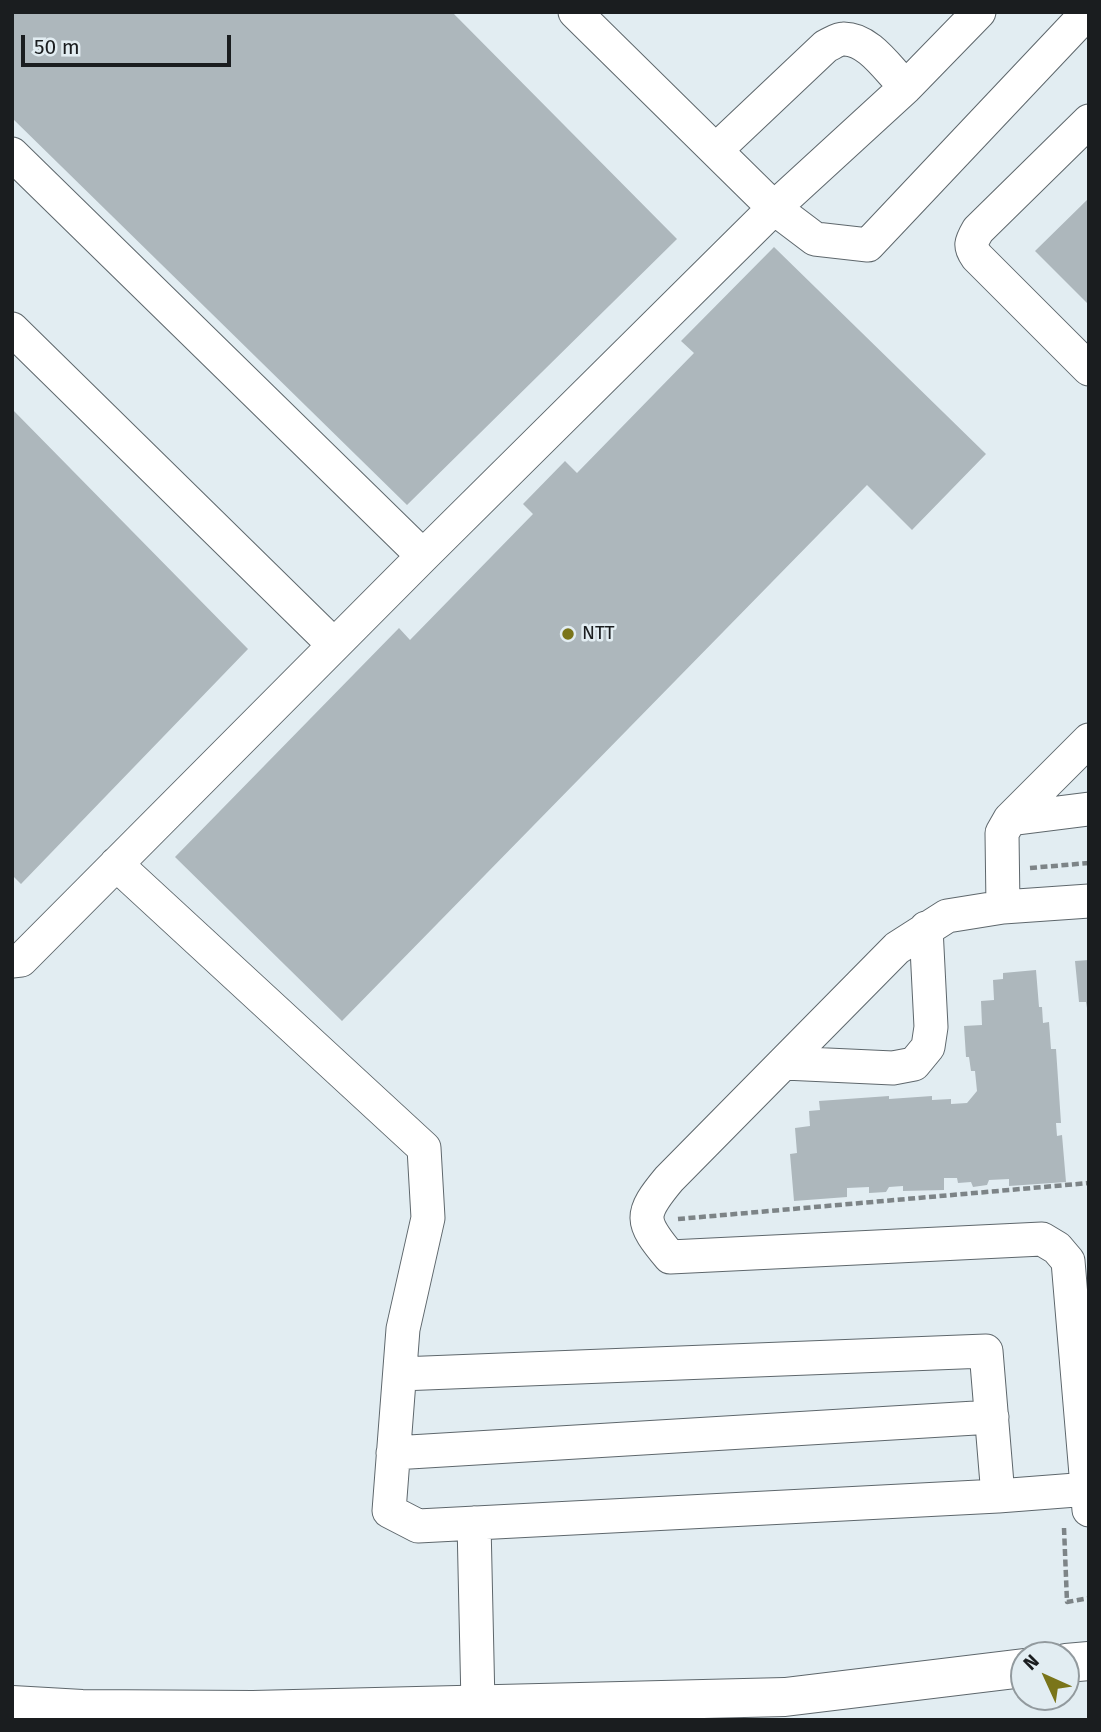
<!DOCTYPE html>
<style>
body{margin:0}
#map{position:relative;width:1101px;height:1732px;overflow:hidden;background:#e2edf2;font-family:"Fira Sans",sans-serif}
canvas{display:block}
.frame{position:absolute;inset:0;border:14px solid #1a1d1f;pointer-events:none}
.north{position:absolute;left:1010px;top:1641px;width:70px;height:70px;box-sizing:border-box;background:#e2edf2;border:2px solid #929a9e;border-radius:50%;rotate:315deg;font-size:19px;font-weight:700;line-height:28px;text-align:center;color:#1a1d1f}
.north::after{content:'';display:block;margin:auto;width:24px;height:32px;background:#7a751a;clip-path:polygon(50% 0,100% 100%,50% 72%,0 100%)}
.scale{position:absolute;left:21px;top:35px;width:210px;height:32px;box-sizing:border-box;border:4px solid #1a1d1f;border-top:0;padding-left:9px;font-size:21px;line-height:24px;white-space:nowrap;color:#1a1d1f;-webkit-text-stroke:5px #e2edf2;paint-order:stroke}
</style>
<div id="map">
<canvas width="1101" height="1732"></canvas>
<div class="frame"></div>
<div class="north">N</div>
<div class="scale">50 m</div>
</div>
<script>
const ctx = document.querySelector('canvas').getContext('2d');
ctx.lineJoin = 'round';
function fillPath(path, color) {
  ctx.fillStyle = color;
  ctx.fill(path, 'evenodd');
}
function stroke(path, color, width, dash) {
  ctx.strokeStyle = color;
  ctx.lineWidth = width;
  ctx.lineCap = dash ? 'butt' : 'round';
  ctx.setLineDash(dash || []);
  ctx.stroke(path);
}
function write(font, color, halo, rows, align = 'center') {
  ctx.font = font + ' "Fira Sans",sans-serif';
  ctx.lineWidth = 5;
  ctx.setLineDash([]);
  ctx.textBaseline = 'middle';
  ctx.strokeStyle = halo;
  ctx.fillStyle = color;
  for (const [text, x, y, turn = 0] of rows) {
    ctx.save();
    ctx.translate(x, y);
    ctx.rotate((+turn || 0) * Math.PI / 180);
    ctx.textAlign = isNaN(turn) ? turn : align;
    if (halo) ctx.strokeText(text, 0, 0);
    ctx.fillText(text, 0, 0);
    ctx.restore();
  }
}
fillPath(new Path2D(`
 M 12,12 L 452,12 L 677,239 L 407,505 L 12,118 Z
 M 1089,198 L 1089,305 L 1035,251 Z
 M 774,247 L 986,454 L 912,530 L 867,485 L 342,1021 L 175,857 L 399,628 L 410,640 L 533,514 L 523,504 L 565,461 L 577,473 L 694,353 L 681,341 Z
 M 12,409 L 248,649 L 21,884 L 12,875 Z
 M 1089,960 L 1089,1008 L 1087,1008 L 1086,1002 L 1079,1002 L 1075,961 Z
 M 1036,970 L 1039,1007 L 1042,1007 L 1043,1023 L 1049,1022 L 1051,1049 L 1056,1049 L 1061,1123 L 1056,1123 L 1057,1136 L 1062,1135 L 1066,1182 L 1009,1186 L 1009,1179 L 989,1180 L 987,1185 L 973,1187 L 971,1182 L 958,1183 L 957,1178 L 944,1178 L 944,1190 L 903,1191 L 903,1186 L 889,1187 L 886,1192 L 869,1193 L 869,1187 L 847,1188 L 847,1197 L 794,1201 L 790,1154 L 797,1153 L 795,1128 L 810,1126 L 809,1111 L 820,1110 L 819,1101 L 889,1096 L 889,1099 L 932,1096 L 932,1100 L 951,1099 L 951,1104 L 967,1103 L 977,1091 L 975,1071 L 971,1071 L 969,1057 L 966,1057 L 964,1026 L 982,1025 L 981,1001 L 994,1000 L 993,980 L 1003,979 L 1003,973 Z`), '#adb7bc');
const minor = new Path2D(`
 M 575,12 L 774,208 L 815,239 L 868,245 L 1088,12
 M 1089,121 L 978,230 C 971,242 969,246 977,257 L 1089,369
 M 716,150 L 826,46 C 831,44 838,39 843,39 C 869,38 889,71 906,87
 M 12,154 L 423,556
 M 12,329 L 334,645
 M 1089,809 L 1010,819 L 1002,833 L 1003,907 L 1089,901
 M 1010,819 L 1089,740
 M 116,864 L 424,1148 L 428,1218 L 403,1329 L 389,1511 L 418,1526 L 998,1496 L 986,1351 L 400,1374
 M 1003,907 L 947,916 L 897,948 L 669,1179 C 639,1215 640,1221 670,1257 L 1042,1239 L 1057,1248 L 1068,1261 L 1089,1510
 M 12,961 L 21,960 L 423,556 L 774,208 L 906,87 L 979,12
 M 784,1063 L 893,1068 L 914,1064 L 928,1047 L 931,1027 L 926,928
 M 393,1453 L 992,1417
 M 998,1496 L 1089,1489
 M 474,1523 L 478,1704`);
const major = new Path2D(`
 M 1066,1663 L 1089,1661
 M 12,1705 L 82,1709 L 253,1710 L 785,1697 L 1024,1668`);
stroke(minor, '#5e676c', 35);
stroke(major, '#5e676c', 40);
stroke(new Path2D(`
 M 1030,868 L 1089,863
 M 678,1219 L 1089,1183
 M 1064,1528 L 1067,1602 L 1089,1598`), '#7d8487', 4.5, [7, 3.5]);
stroke(minor, '#fff', 33);
stroke(major, '#fff', 38);
for (const [x, y, r, color] of [
 [568,634,7,"#7a751a"]
]) {
  const dot = new Path2D();
  dot.arc(x, y, r, 0, 2 * Math.PI);
  ctx.fillStyle = color;
  ctx.fill(dot);
  stroke(dot, '#e2edf2', 2.5);
}
write('19px', '#1a1d1f', '#e2edf2', [
 ["NTT",582,634]
], 'left');
</script>
